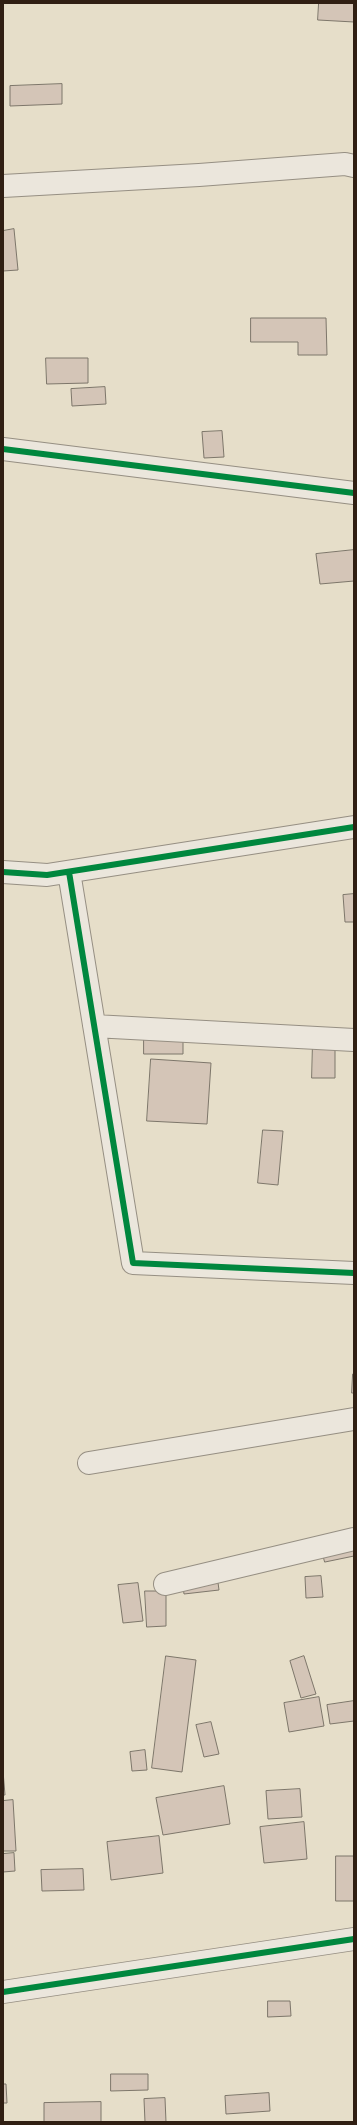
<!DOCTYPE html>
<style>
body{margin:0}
#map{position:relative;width:357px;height:2125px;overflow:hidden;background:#e6dec9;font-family:"IM FELL Great Primer",serif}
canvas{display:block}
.frame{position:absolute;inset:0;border:4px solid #301f13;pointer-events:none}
</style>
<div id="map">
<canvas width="357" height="2125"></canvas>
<div class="frame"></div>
</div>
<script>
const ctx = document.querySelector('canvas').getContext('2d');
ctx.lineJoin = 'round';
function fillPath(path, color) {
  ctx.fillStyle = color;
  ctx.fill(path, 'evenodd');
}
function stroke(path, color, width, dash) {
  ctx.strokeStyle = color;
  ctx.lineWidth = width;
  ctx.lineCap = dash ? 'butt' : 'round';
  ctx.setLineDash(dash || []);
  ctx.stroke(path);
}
const building = new Path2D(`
 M 319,3 L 354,3 L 354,22 L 318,20 Z
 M 62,84 L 62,104 L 10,106 L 10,86 Z
 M 14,229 L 18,270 L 3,271 L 3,231 Z
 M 251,318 L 326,318 L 327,355 L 298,355 L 298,342 L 251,342 Z
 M 46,358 L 88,358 L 88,383 L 47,384 Z
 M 105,387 L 106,404 L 72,406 L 71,389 Z
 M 222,431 L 224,457 L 204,458 L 202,432 Z
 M 354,550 L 354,581 L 320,584 L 316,554 Z
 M 354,894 L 354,922 L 345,922 L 343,895 Z
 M 144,1032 L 183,1033 L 183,1054 L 144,1054 Z
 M 313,1040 L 335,1041 L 335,1078 L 312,1078 Z
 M 151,1059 L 211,1063 L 207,1124 L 147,1121 Z
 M 263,1130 L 283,1131 L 278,1185 L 258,1183 Z
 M 353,1374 L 354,1374 L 354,1393 L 352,1393 Z
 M 319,1539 L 354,1545 L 354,1556 L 325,1562 Z
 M 216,1568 L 219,1590 L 184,1594 L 181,1572 Z
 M 321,1576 L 323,1597 L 306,1598 L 305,1577 Z
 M 138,1583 L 143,1621 L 123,1623 L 118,1585 Z
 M 145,1591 L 166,1591 L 166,1626 L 147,1627 Z
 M 166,1656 L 196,1660 L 182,1772 L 152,1768 Z
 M 304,1656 L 316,1694 L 301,1698 L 290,1661 Z
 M 319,1697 L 324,1726 L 289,1732 L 284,1703 Z
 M 354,1701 L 354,1721 L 330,1724 L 327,1705 Z
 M 211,1722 L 219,1754 L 204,1757 L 196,1725 Z
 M 145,1750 L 147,1770 L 132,1771 L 130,1752 Z
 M 3,1771 L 5,1795 L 3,1795 Z
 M 224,1786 L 230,1824 L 163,1835 L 156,1798 Z
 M 300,1789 L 302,1817 L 268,1819 L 266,1791 Z
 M 13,1800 L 16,1851 L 3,1851 L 3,1801 Z
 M 304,1822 L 307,1859 L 264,1863 L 260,1827 Z
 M 159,1836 L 163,1873 L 111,1880 L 107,1842 Z
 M 14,1853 L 15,1871 L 3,1872 L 3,1854 Z
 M 336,1856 L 354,1856 L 354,1901 L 336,1901 Z
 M 83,1869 L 84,1890 L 42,1891 L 41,1870 Z
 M 268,2001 L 290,2001 L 291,2016 L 268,2017 Z
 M 111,2074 L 148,2074 L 148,2090 L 111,2091 Z
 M 3,2084 L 6,2084 L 7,2103 L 3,2103 Z
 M 269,2093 L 270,2111 L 226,2114 L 225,2096 Z
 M 165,2098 L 166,2122 L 145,2122 L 144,2099 Z
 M 101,2102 L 101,2122 L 44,2122 L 44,2103 Z`);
fillPath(building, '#d4c5b7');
stroke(building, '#7d766a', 1);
const street = new Path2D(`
 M 3,186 L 199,175 L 345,164 L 354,166
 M 3,449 L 354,493
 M 3,872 L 47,875 L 354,827
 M 69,872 L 133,1263 L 354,1273
 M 94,1026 L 354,1040
 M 89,1463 L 354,1419
 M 165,1584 L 354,1539
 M 3,1992 L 354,1939`);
stroke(street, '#968f83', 24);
stroke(street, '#ebe6dc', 22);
stroke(new Path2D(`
 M 3,449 L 354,493
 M 3,872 L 47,875 L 354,827
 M 69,872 L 133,1263 L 354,1273
 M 3,1992 L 354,1939`), '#00873e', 6);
</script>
